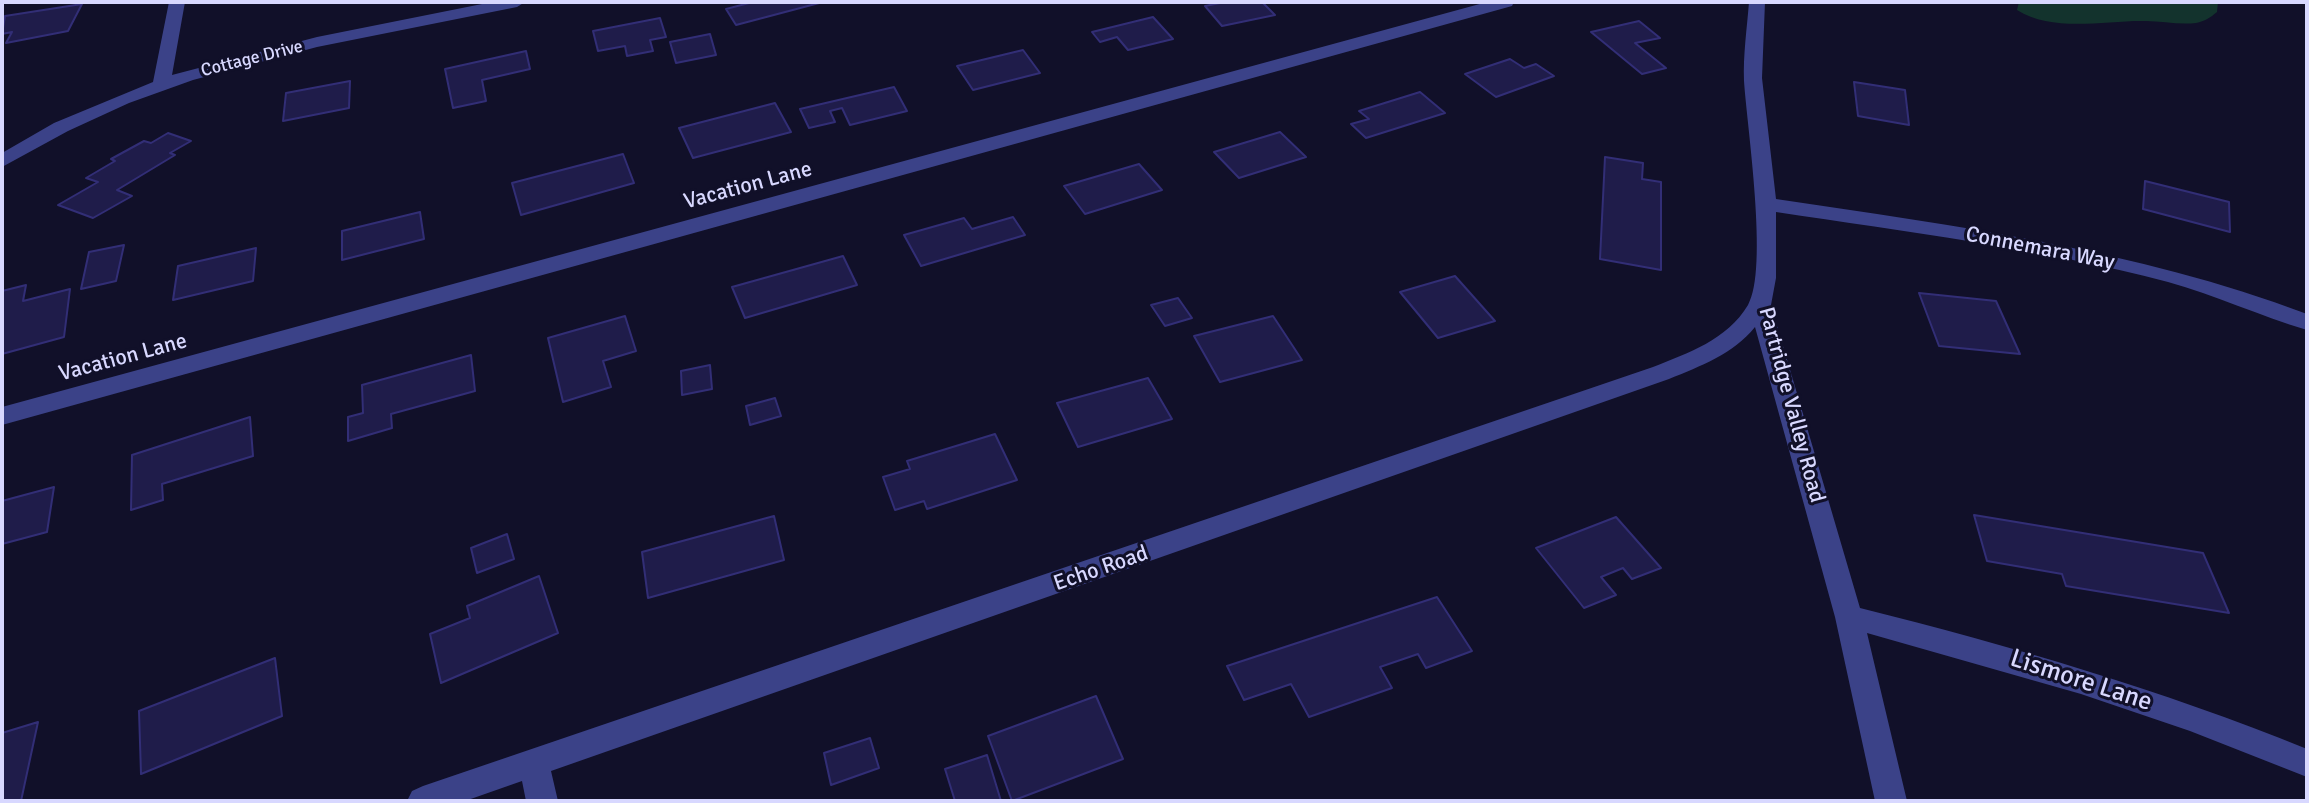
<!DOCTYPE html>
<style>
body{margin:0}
#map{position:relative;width:2309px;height:803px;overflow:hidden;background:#111029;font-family:Signika,sans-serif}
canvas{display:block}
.frame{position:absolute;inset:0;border:4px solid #d8d8ff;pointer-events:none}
</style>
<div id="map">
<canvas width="2309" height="803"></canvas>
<div class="frame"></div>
</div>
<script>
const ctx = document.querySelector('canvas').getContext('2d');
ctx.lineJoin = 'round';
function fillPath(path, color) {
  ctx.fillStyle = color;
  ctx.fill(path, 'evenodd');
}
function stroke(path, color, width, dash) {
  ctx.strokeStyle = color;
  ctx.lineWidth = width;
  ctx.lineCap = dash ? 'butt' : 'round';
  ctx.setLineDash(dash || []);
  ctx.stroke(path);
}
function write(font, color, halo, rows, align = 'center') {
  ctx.font = font + ' Signika,sans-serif';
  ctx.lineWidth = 6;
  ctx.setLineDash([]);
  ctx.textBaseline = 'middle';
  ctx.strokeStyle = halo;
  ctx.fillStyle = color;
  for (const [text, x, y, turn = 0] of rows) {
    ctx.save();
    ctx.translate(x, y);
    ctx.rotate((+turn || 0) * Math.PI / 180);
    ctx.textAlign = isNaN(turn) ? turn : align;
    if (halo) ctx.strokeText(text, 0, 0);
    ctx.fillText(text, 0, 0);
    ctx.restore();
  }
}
fillPath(new Path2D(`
 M 2019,2 L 2218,2 L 2217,12 C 2210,18 2205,21 2196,23 C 2179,25 2162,21 2146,21 C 2106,20 2053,33 2017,10 Z`), '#13332d');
const building = new Path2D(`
 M 753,2 L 823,2 L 736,25 L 726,9 Z
 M 1225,2 L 1262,2 L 1275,15 L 1222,26 L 1205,6 Z
 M 82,4 L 68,31 L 6,43 L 12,32 L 2,34 L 5,16 Z
 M 1153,17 L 1173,39 L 1128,50 L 1117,37 L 1100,42 L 1092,32 Z
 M 660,18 L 666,37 L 650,40 L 653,51 L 627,56 L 625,46 L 598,51 L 593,31 Z
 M 1639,21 L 1660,38 L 1635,43 L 1666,68 L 1642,74 L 1591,32 Z
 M 710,34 L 716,55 L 676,63 L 670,42 Z
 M 1023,50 L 1040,73 L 973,90 L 957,66 Z
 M 526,51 L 530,69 L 482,80 L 486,101 L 453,108 L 445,69 Z
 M 1510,59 L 1524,68 L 1536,64 L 1554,76 L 1496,97 L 1465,74 Z
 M 350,81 L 349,108 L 283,121 L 286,93 Z
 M 1854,82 L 1905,90 L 1909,125 L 1858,116 Z
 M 894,87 L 907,111 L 850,125 L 842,108 L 830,111 L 835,122 L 809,128 L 800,109 Z
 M 1420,92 L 1445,113 L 1366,138 L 1351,124 L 1369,119 L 1359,111 Z
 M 775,103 L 791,132 L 693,158 L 679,128 Z
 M 1280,132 L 1306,157 L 1239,178 L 1214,152 Z
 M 168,133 L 191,141 L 170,153 L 175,155 L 117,190 L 132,196 L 93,218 L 58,205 L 98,182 L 86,178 L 115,161 L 111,159 L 144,141 L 151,143 Z
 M 623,154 L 634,183 L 521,215 L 512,183 Z
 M 1605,157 L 1643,163 L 1642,179 L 1661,182 L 1661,270 L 1600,259 Z
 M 1139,164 L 1162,190 L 1085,214 L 1064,186 Z
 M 2145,181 L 2229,202 L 2230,232 L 2143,209 Z
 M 420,212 L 424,239 L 342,260 L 342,231 Z
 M 1013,217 L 1025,235 L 921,266 L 904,235 L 964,218 L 972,229 Z
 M 124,245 L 116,281 L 81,289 L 89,252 Z
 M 256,248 L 253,281 L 173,300 L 178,266 Z
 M 843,256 L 857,285 L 745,318 L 732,287 Z
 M 1455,276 L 1495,321 L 1438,338 L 1400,292 Z
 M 26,285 L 23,301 L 70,289 L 64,337 L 2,354 L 2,291 Z
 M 1919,293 L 1996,301 L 2020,354 L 1939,346 Z
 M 1178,298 L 1192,318 L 1165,326 L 1151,305 Z
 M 625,316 L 636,351 L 603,361 L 611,387 L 563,402 L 548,338 Z
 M 1273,316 L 1302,360 L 1220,382 L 1194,336 Z
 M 471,355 L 475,391 L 391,414 L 392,428 L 348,441 L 348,417 L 363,413 L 362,385 Z
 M 710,365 L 712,389 L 682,395 L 681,371 Z
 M 1148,378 L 1172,419 L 1078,447 L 1057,403 Z
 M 775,398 L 781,416 L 750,425 L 746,406 Z
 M 250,417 L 253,456 L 162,484 L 163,500 L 131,510 L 132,455 Z
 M 995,434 L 1017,480 L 927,509 L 924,501 L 895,510 L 883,477 L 910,469 L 907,461 Z
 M 54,487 L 47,532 L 2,544 L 2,501 Z
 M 1974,515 L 2203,553 L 2229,613 L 2066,586 L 2062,574 L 1987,561 Z
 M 774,516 L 784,560 L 648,598 L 642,552 Z
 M 1616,517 L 1661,568 L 1632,579 L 1623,568 L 1601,577 L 1616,595 L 1584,608 L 1536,548 Z
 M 507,534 L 514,559 L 477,573 L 471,548 Z
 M 539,576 L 558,633 L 441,683 L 430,634 L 470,618 L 467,606 Z
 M 1437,597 L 1472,651 L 1426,668 L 1418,654 L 1380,667 L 1392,688 L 1309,717 L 1291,684 L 1244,700 L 1227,666 Z
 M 275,658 L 282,716 L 141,774 L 139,711 Z
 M 1096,696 L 1123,759 L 1012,801 L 988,736 Z
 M 38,722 L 21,801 L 2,801 L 2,733 Z
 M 870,738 L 879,768 L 831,785 L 824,753 Z
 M 987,755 L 1001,801 L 955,801 L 945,769 Z`);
fillPath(building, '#1f1c4a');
stroke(building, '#322e76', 2);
fillPath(new Path2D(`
 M 169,2 L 185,2 L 172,75 L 317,37 L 492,2 L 525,2 L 517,7 L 317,47 L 193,80 L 129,103 L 68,131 L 2,167 L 2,153 L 54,123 L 153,82 Z
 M 1487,2 L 1514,2 L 1512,6 L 2,425 L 2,407 Z
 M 1749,2 L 1765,2 L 1762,78 L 1776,199 C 1956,226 2135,249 2307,314 L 2307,330 C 2260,316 2215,295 2168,282 C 2039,248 1907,232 1776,212 L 1776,278 L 1771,305 L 1860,608 C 2012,646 2162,690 2307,749 L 2307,777 L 2190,731 L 2081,694 L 1867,633 L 1907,801 L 1875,801 L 1835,617 L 1755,327 C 1733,354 1701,366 1669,379 L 551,771 L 558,801 L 526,801 L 522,781 L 465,801 L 407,801 L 412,791 L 423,786 L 1653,367 C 1688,353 1727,340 1748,305 C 1769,269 1747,127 1744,81 C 1743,55 1747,28 1749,2 Z`), '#3b4288');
write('18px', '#d8d8ff', '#111029', [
 ["Cottage Drive",252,59,-14]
]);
write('22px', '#d8d8ff', '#111029', [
 ["Vacation Lane",748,186,-15],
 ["Connemara Way",2040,249,11],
 ["Vacation Lane",123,358,-15],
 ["Partridge Valley Road",1791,405,75],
 ["Echo Road",1101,569,-19]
]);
write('26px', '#d8d8ff', '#111029', [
 ["Lismore Lane",2081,681,18]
]);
</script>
